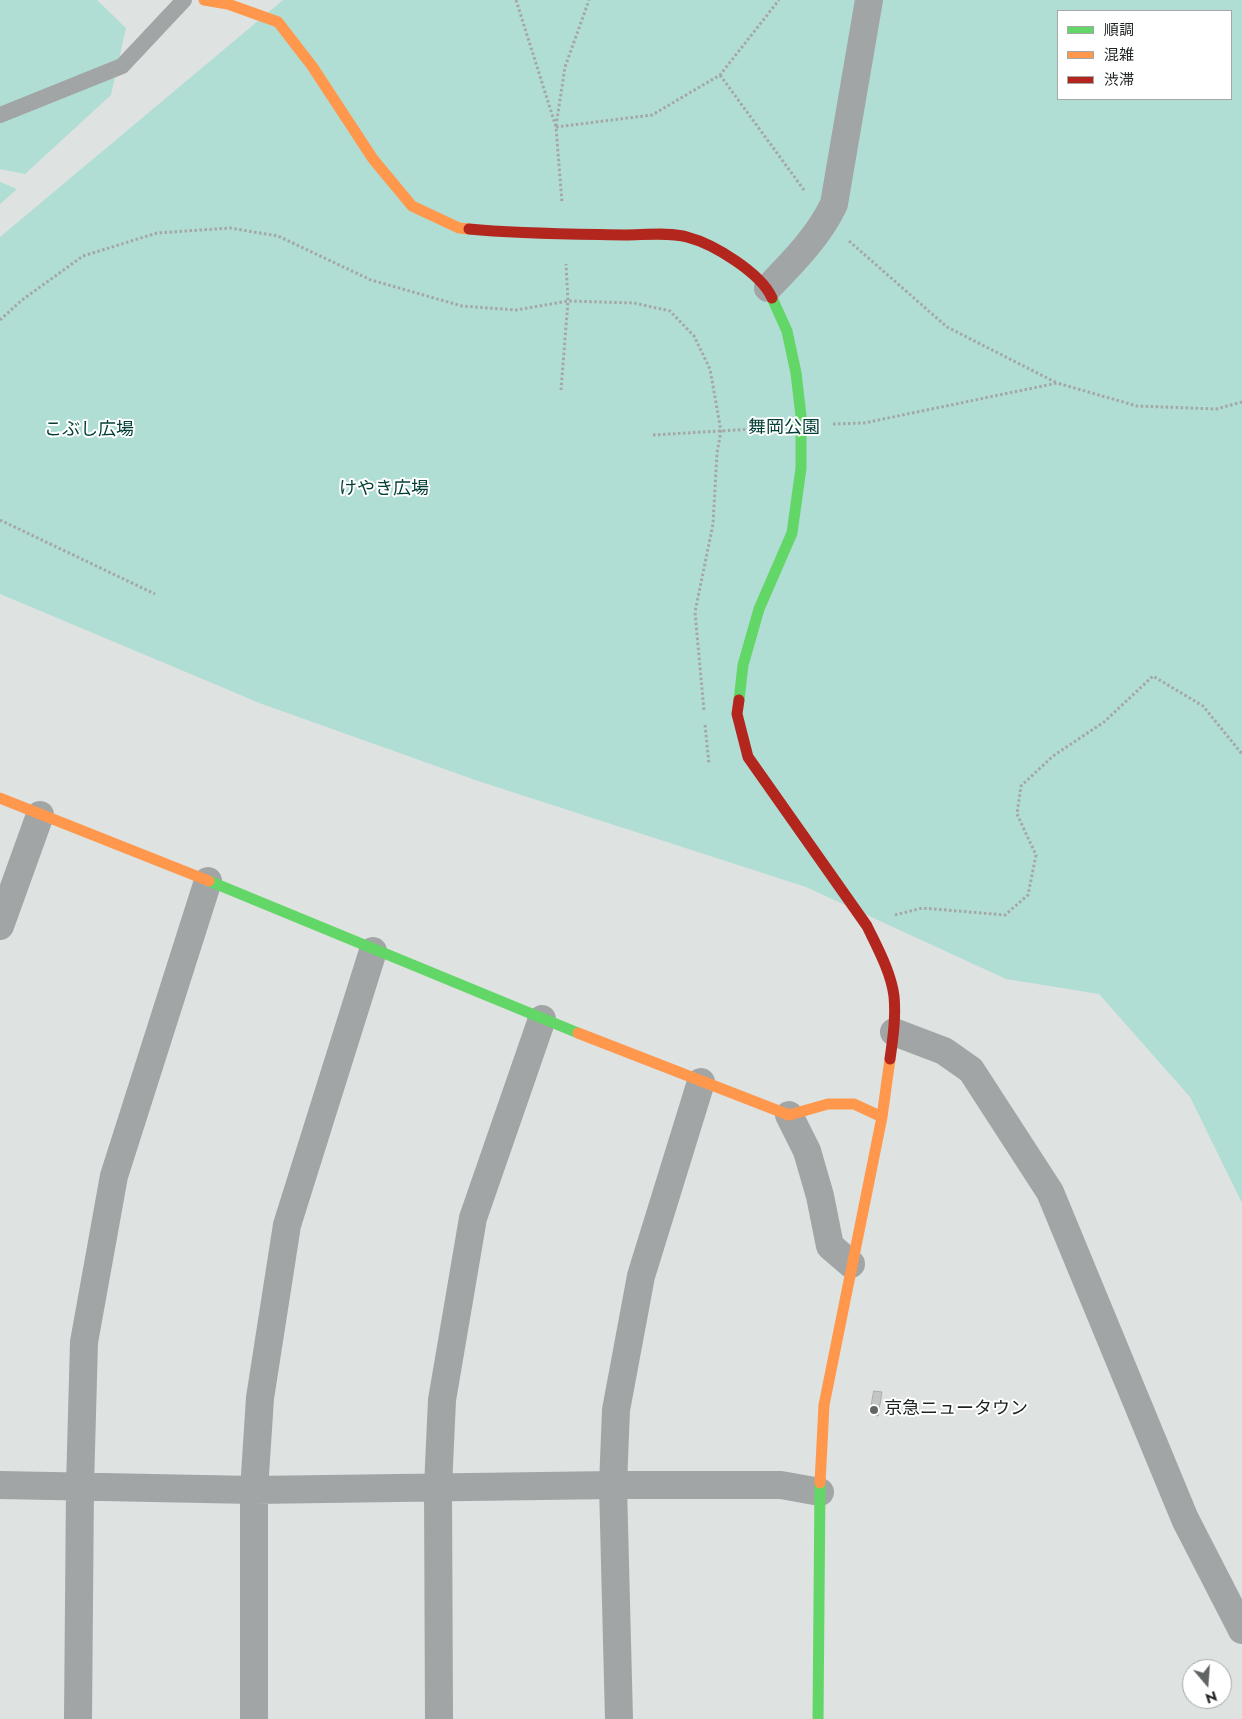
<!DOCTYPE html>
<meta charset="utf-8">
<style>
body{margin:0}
#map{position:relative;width:1242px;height:1719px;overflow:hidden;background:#dee2e1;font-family:Jost,"Noto Sans JP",sans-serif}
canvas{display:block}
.legend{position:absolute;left:1057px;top:10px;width:175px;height:90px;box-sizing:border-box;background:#fff;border:1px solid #a5a7a7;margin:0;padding:6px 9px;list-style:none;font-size:15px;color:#1f2222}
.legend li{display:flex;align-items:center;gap:10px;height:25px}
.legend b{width:25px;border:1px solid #a5a7a7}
.north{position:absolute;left:1182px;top:1659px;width:50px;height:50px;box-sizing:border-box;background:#fff;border:1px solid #a5a7a7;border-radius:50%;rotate:162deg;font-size:14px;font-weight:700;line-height:20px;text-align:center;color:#1f2222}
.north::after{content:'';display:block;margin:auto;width:18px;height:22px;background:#626565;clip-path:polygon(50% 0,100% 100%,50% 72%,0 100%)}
</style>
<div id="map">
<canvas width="1242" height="1719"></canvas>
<ul class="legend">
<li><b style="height:6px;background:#63d668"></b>順調</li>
<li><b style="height:6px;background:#ff974d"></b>混雑</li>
<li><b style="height:6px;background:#b3261e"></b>渋滞</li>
</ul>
<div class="north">N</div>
</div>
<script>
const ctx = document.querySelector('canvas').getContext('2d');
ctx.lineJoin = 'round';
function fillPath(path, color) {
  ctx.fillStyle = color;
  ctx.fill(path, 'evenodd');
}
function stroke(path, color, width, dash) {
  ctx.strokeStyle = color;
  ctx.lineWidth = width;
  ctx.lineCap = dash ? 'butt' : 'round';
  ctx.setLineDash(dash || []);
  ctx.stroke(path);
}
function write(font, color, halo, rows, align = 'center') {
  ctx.font = font + ' Jost,"Noto Sans JP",sans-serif';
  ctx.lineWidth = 4;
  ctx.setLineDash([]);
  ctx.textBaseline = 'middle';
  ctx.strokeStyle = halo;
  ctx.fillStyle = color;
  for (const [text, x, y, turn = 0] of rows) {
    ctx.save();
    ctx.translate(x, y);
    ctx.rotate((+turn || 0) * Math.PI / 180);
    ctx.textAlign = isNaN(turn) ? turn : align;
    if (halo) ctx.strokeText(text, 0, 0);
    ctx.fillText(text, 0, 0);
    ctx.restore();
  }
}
fillPath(new Path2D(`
 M 0,0 L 97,0 L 126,28 L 111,95 L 25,174 L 0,169 Z
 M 283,0 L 1242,0 L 1242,1203 L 1190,1097 L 1099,994 L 1006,979 L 806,887 L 478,781 L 262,704 L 0,594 L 0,237 ZM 1058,11 L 1231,11 L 1231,99 L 1058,99 Z
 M 0,182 L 17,189 L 0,204 Z`), '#b1ded4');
const building = new Path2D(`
 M 874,1391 L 882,1392 L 878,1416 L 870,1414 Z`);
fillPath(building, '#c2c5c4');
stroke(building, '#a9adac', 1);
stroke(new Path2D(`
 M 516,0 L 556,127 L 562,203
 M 720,75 L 804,190
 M 556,126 L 565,67 L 589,0
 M 556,127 L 652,115 L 720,75 L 779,0
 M 849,241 L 947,327 L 1057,383
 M 0,320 L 22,300 L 83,256 L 157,233 L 230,228 L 278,236 L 371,280 L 462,306 L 516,310 L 568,301 L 634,303 L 670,311 L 694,336 L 710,369 L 721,431 L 717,453 L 713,524 L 695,612 L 704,711
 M 561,390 L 568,301 L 566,264
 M 833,424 L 864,423 L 1057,383 L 1137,406 L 1216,409 L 1242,402
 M 653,435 L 769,428
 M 0,520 L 155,594
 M 705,725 L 709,764
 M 895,915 L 922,908 L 1005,915 L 1028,895 L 1036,855 L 1017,814 L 1021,786 L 1053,756 L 1104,722 L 1153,676 L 1203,706 L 1242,754`), '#a5a7a6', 3, [2.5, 2.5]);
stroke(new Path2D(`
 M 0,115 L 122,66 L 184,0`), '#a2a5a5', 16);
stroke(new Path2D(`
 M 768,288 C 793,262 819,236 834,204 L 869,0
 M 0,926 L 40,815
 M 894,1032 L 944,1051 L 971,1070 L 1050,1192 L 1185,1519 L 1242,1630
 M 789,1115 L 807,1151 L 820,1196 L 830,1246 L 851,1264
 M 0,1485 L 254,1490 L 613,1485 L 781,1485 L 820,1492
 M 78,1719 L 80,1486 L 84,1342 L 114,1176 L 208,881
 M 254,1719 L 254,1490 L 260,1398 L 287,1225 L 373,951
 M 439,1719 L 438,1487 L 442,1400 L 473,1218 L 542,1019
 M 619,1719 L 613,1485 L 616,1410 L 641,1276 L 701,1082`), '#a2a5a5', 28);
stroke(new Path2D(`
 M 739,700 L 743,665 L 759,609 L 792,533 L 801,468 L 801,416 L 796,373 L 787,331 L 772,298
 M 209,881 L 578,1033
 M 818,1719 L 820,1483`), '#63d668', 11);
stroke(new Path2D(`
 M 204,0 L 228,4 L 278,22 L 312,66 L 373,159 L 412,206 L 459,228 L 469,229
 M 0,798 L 209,881
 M 578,1033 L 789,1115 L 828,1104 L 854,1104 L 882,1117
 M 820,1483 L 824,1405 L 882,1117 L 890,1059`), '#ff974d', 11);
stroke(new Path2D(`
 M 469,229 C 521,234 574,234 626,235 C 643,235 671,232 687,237 C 714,244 761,273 772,298
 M 739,700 L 737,714 L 748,757 L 867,926 C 877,947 891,972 894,996 C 896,1017 893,1038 890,1059`), '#b3261e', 11);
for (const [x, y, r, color] of [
 [874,1410,5,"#626565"]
]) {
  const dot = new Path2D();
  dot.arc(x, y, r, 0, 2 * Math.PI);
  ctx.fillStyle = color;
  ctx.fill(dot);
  stroke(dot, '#fff', 2);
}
write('18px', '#003d34', '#fff', [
 ["舞岡公園",784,429],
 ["こぶし広場",89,431],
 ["けやき広場",384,490]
]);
write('18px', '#1f2222', '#fff', [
 ["京急ニュータウン",884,1410]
], 'left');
</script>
